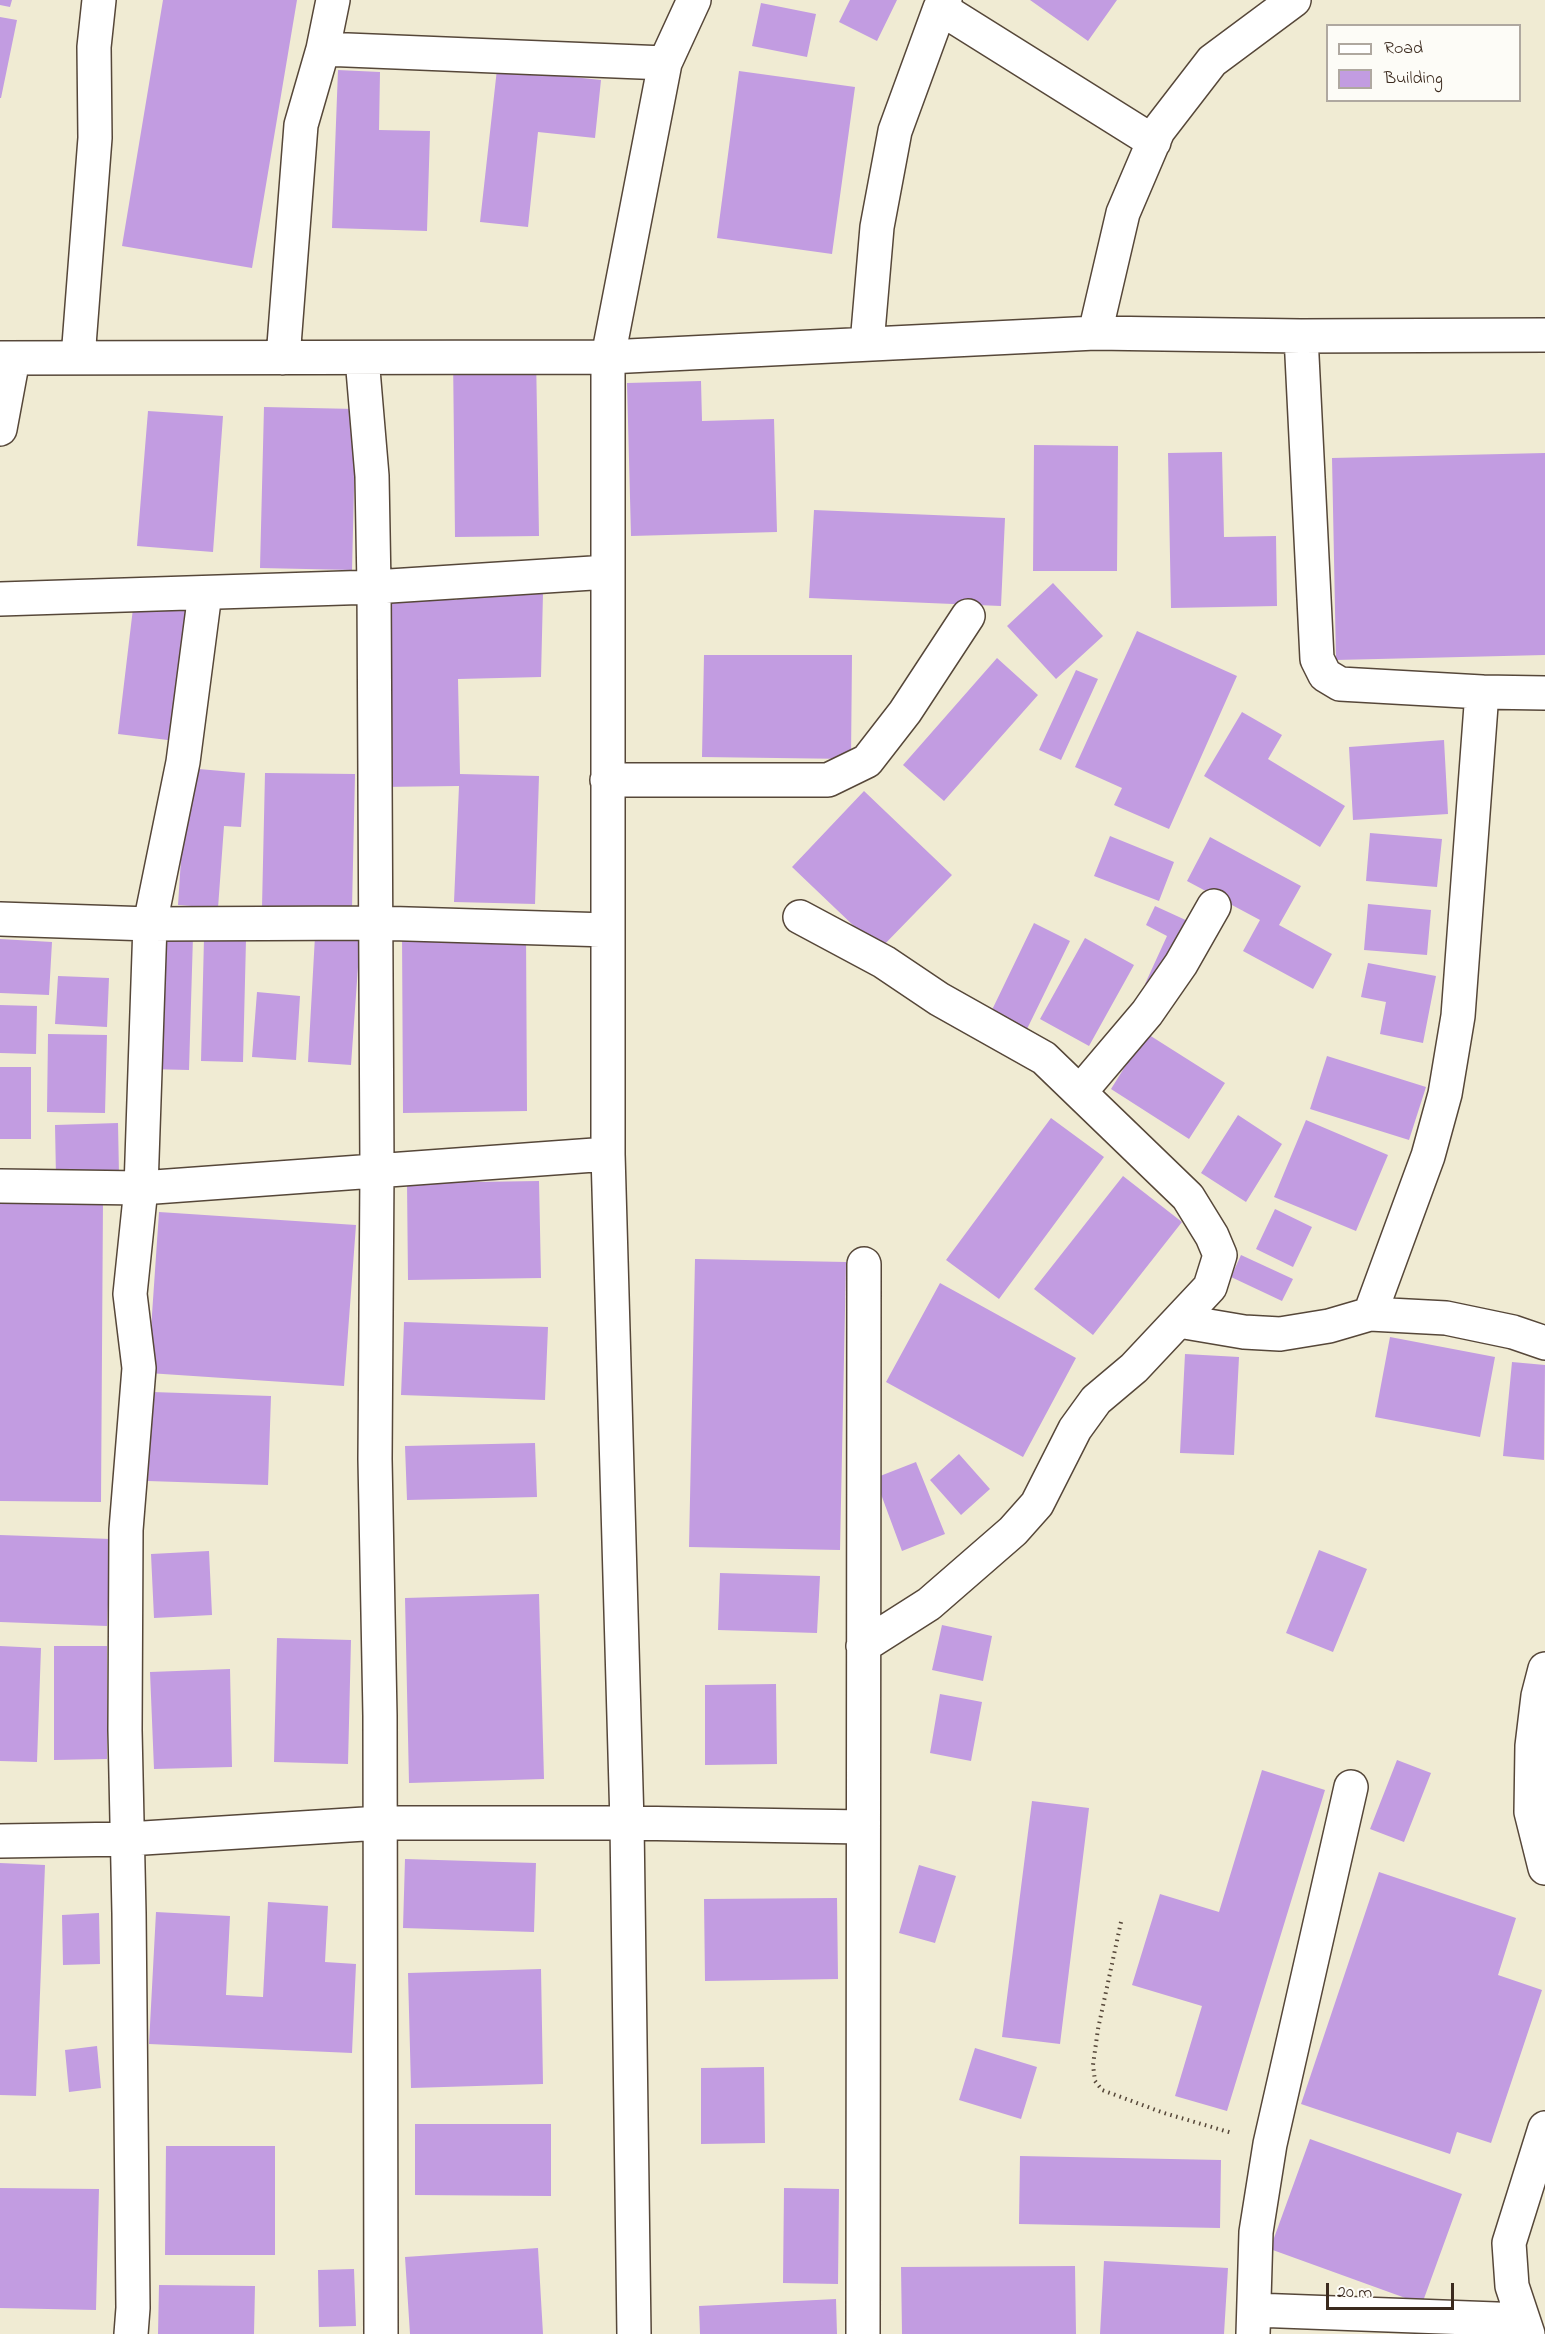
<!DOCTYPE html>
<style>
body{margin:0}
#map{position:relative;width:1545px;height:2334px;overflow:hidden;background:#f0ebd3;font-family:"Indie Flower",sans-serif}
canvas{display:block}
.legend{position:absolute;left:1326px;top:24px;width:195px;height:78px;box-sizing:border-box;background:#fdfcf7;border:2px solid #afa8a0;margin:0;padding:8px 10px;list-style:none;font-size:18px;color:#3b2a1e}
.legend li{display:flex;align-items:center;gap:12px;height:30px}
.legend b{width:30px;border:2px solid #afa8a0}
.scale{position:absolute;left:1326px;top:2283px;width:128px;height:27px;box-sizing:border-box;border:3px solid #3b2a1e;border-top:0;padding-left:8px;font-size:18px;line-height:21px;white-space:nowrap;color:#3b2a1e;-webkit-text-stroke:4px #fdfcf7;paint-order:stroke}
</style>
<div id="map">
<canvas width="1545" height="2334"></canvas>
<ul class="legend">
<li><b style="height:8px;background:#fff"></b>Road</li>
<li><b style="height:16px;background:#c29ce1"></b>Building</li>
</ul>
<div class="scale">20 m</div>
</div>
<script>
const ctx = document.querySelector('canvas').getContext('2d');
ctx.lineJoin = 'round';
function fillPath(path, color) {
  ctx.fillStyle = color;
  ctx.fill(path, 'evenodd');
}
function stroke(path, color, width, dash) {
  ctx.strokeStyle = color;
  ctx.lineWidth = width;
  ctx.lineCap = dash ? 'butt' : 'round';
  ctx.setLineDash(dash || []);
  ctx.stroke(path);
}
fillPath(new Path2D(`
 M 0,0 L 12,0 L 10,7 L 0,5 Z
 M 163,0 L 297,0 L 252,268 L 122,246 Z
 M 850,0 L 897,0 L 877,41 L 839,22 Z
 M 1030,0 L 1117,0 L 1088,41 Z
 M 761,3 L 816,14 L 807,57 L 752,46 Z
 M 0,17 L 17,20 L 1,98 L 0,98 Z
 M 497,69 L 601,80 L 595,138 L 538,132 L 528,227 L 480,222 Z
 M 338,70 L 380,72 L 379,130 L 430,131 L 427,231 L 332,228 Z
 M 739,71 L 855,87 L 832,254 L 717,238 Z
 M 536,353 L 539,536 L 455,537 L 453,354 Z
 M 701,381 L 702,421 L 774,419 L 777,532 L 631,536 L 627,383 Z
 M 264,407 L 356,409 L 352,570 L 260,568 Z
 M 148,411 L 223,416 L 213,552 L 137,546 Z
 M 1034,445 L 1118,446 L 1117,571 L 1033,571 Z
 M 1222,452 L 1224,537 L 1276,536 L 1277,606 L 1171,608 L 1168,453 Z
 M 1545,453 L 1545,655 L 1336,660 L 1332,458 Z
 M 814,510 L 1005,518 L 1001,606 L 809,598 Z
 M 1053,583 L 1103,636 L 1056,679 L 1007,626 Z
 M 457,587 L 502,594 L 543,593 L 541,677 L 458,679 L 460,774 L 539,776 L 535,904 L 454,902 L 459,786 L 380,787 L 380,600 L 457,600 Z
 M 134,600 L 191,607 L 176,741 L 118,734 Z
 M 1137,631 L 1237,676 L 1169,829 L 1114,805 L 1122,788 L 1075,767 Z
 M 704,655 L 852,655 L 851,759 L 702,757 Z
 M 997,658 L 1038,695 L 944,801 L 903,765 Z
 M 1076,670 L 1098,679 L 1061,760 L 1039,750 Z
 M 1242,712 L 1282,735 L 1268,759 L 1345,806 L 1320,847 L 1204,776 Z
 M 1444,740 L 1448,814 L 1353,820 L 1349,747 Z
 M 187,768 L 245,773 L 241,827 L 224,826 L 218,908 L 178,905 Z
 M 265,773 L 355,774 L 352,908 L 262,907 Z
 M 864,791 L 952,875 L 879,950 L 792,867 Z
 M 1370,833 L 1442,839 L 1437,887 L 1366,881 Z
 M 1110,836 L 1174,862 L 1159,901 L 1094,876 Z
 M 1210,837 L 1301,886 L 1279,925 L 1332,954 L 1313,989 L 1243,951 L 1260,920 L 1187,881 Z
 M 1368,904 L 1431,910 L 1427,955 L 1364,950 Z
 M 1155,906 L 1190,922 L 1160,990 L 1145,984 L 1167,936 L 1146,925 Z
 M 1034,923 L 1070,941 L 1027,1029 L 991,1012 Z
 M 526,931 L 527,1111 L 403,1113 L 402,932 Z
 M 151,935 L 193,936 L 189,1070 L 148,1069 Z
 M 315,936 L 360,939 L 351,1065 L 308,1062 Z
 M 204,938 L 246,940 L 243,1062 L 201,1061 Z
 M 1085,938 L 1134,965 L 1089,1046 L 1040,1019 Z
 M 0,939 L 52,942 L 49,995 L 0,993 Z
 M 1368,963 L 1436,976 L 1423,1043 L 1380,1034 L 1386,1002 L 1361,997 Z
 M 58,976 L 109,978 L 107,1027 L 55,1024 Z
 M 257,992 L 300,996 L 296,1060 L 252,1057 Z
 M 0,1005 L 37,1006 L 36,1054 L 0,1053 Z
 M 1146,1033 L 1225,1083 L 1189,1139 L 1111,1089 Z
 M 48,1034 L 107,1035 L 105,1113 L 47,1112 Z
 M 1327,1056 L 1426,1087 L 1409,1140 L 1310,1109 Z
 M 0,1067 L 31,1067 L 31,1139 L 0,1139 Z
 M 1238,1115 L 1282,1144 L 1246,1202 L 1201,1173 Z
 M 1051,1118 L 1104,1157 L 999,1299 L 946,1260 Z
 M 1306,1120 L 1388,1155 L 1356,1231 L 1274,1197 Z
 M 118,1123 L 119,1175 L 56,1177 L 55,1125 Z
 M 1123,1176 L 1182,1222 L 1093,1335 L 1034,1289 Z
 M 539,1181 L 541,1278 L 408,1280 L 407,1183 Z
 M 0,1199 L 103,1200 L 101,1502 L 0,1501 Z
 M 1275,1209 L 1312,1227 L 1293,1267 L 1256,1249 Z
 M 159,1212 L 356,1225 L 344,1386 L 148,1373 Z
 M 1241,1255 L 1293,1279 L 1282,1301 L 1231,1277 Z
 M 695,1259 L 846,1262 L 840,1550 L 689,1547 Z
 M 940,1283 L 1076,1358 L 1023,1457 L 886,1382 Z
 M 404,1322 L 548,1327 L 545,1400 L 401,1395 Z
 M 1390,1337 L 1495,1357 L 1480,1437 L 1375,1417 Z
 M 1185,1354 L 1239,1357 L 1234,1455 L 1180,1453 Z
 M 1512,1362 L 1545,1365 L 1544,1460 L 1503,1456 Z
 M 152,1392 L 271,1396 L 268,1485 L 148,1481 Z
 M 535,1443 L 537,1497 L 407,1500 L 405,1446 Z
 M 959,1454 L 990,1489 L 961,1515 L 930,1480 Z
 M 916,1462 L 945,1534 L 902,1551 L 875,1478 Z
 M 0,1535 L 111,1539 L 107,1626 L 0,1622 Z
 M 1319,1550 L 1367,1569 L 1333,1652 L 1286,1633 Z
 M 209,1551 L 212,1615 L 154,1618 L 151,1554 Z
 M 720,1573 L 820,1576 L 817,1633 L 718,1630 Z
 M 539,1594 L 544,1779 L 409,1783 L 405,1598 Z
 M 942,1625 L 992,1636 L 983,1681 L 932,1670 Z
 M 277,1638 L 351,1640 L 348,1764 L 274,1762 Z
 M 0,1646 L 41,1648 L 37,1762 L 0,1761 Z
 M 54,1646 L 107,1646 L 107,1759 L 54,1760 Z
 M 230,1669 L 232,1767 L 154,1769 L 150,1672 Z
 M 776,1684 L 777,1764 L 705,1765 L 705,1685 Z
 M 940,1694 L 982,1702 L 971,1761 L 930,1753 Z
 M 1397,1760 L 1431,1773 L 1404,1842 L 1370,1829 Z
 M 1262,1770 L 1325,1790 L 1227,2111 L 1175,2096 L 1202,2006 L 1132,1985 L 1160,1894 L 1219,1912 Z
 M 1032,1801 L 1089,1808 L 1060,2044 L 1002,2037 Z
 M 405,1859 L 536,1863 L 534,1932 L 403,1928 Z
 M 0,1863 L 45,1865 L 36,2096 L 0,2095 Z
 M 919,1865 L 956,1876 L 935,1943 L 899,1933 Z
 M 1379,1872 L 1516,1918 L 1498,1975 L 1542,1990 L 1491,2143 L 1457,2132 L 1450,2154 L 1301,2104 Z
 M 837,1898 L 838,1979 L 705,1981 L 704,1899 Z
 M 268,1902 L 328,1906 L 325,1962 L 356,1964 L 352,2053 L 149,2044 L 156,1912 L 230,1916 L 226,1995 L 263,1997 Z
 M 99,1913 L 100,1964 L 63,1965 L 62,1915 Z
 M 541,1969 L 543,2084 L 411,2088 L 408,1973 Z
 M 97,2046 L 101,2088 L 69,2092 L 65,2050 Z
 M 975,2048 L 1037,2067 L 1021,2119 L 959,2100 Z
 M 764,2067 L 765,2143 L 701,2144 L 701,2068 Z
 M 415,2124 L 551,2124 L 551,2196 L 415,2195 Z
 M 1310,2139 L 1462,2194 L 1422,2304 L 1270,2249 Z
 M 166,2146 L 275,2146 L 275,2255 L 165,2255 Z
 M 1020,2156 L 1221,2160 L 1220,2228 L 1019,2224 Z
 M 0,2188 L 99,2189 L 96,2310 L 0,2308 Z
 M 784,2188 L 839,2189 L 838,2284 L 783,2283 Z
 M 538,2248 L 543,2334 L 410,2334 L 405,2257 Z
 M 1104,2261 L 1228,2268 L 1224,2334 L 1100,2334 Z
 M 1075,2266 L 1076,2334 L 902,2334 L 901,2267 Z
 M 354,2269 L 356,2326 L 319,2327 L 318,2270 Z
 M 159,2285 L 255,2286 L 254,2334 L 158,2334 Z
 M 836,2299 L 837,2334 L 700,2334 L 699,2306 Z`), '#c29ce1');
const minor = new Path2D(`
 M 940,8 L 1154,142
 M 323,49 L 665,63
 M 1095,333 L 1123,213 L 1158,131 L 1212,61 L 1294,0
 M 1301,336 L 1317,659 L 1325,675 L 1340,684 L 1482,692 L 1545,693
 M 867,344 L 877,227 L 895,131 L 940,8 L 945,0
 M 0,358 L 608,357 L 1095,333 L 1301,336 L 1545,335
 M 78,358 L 95,138 L 94,47 L 99,0
 M 283,358 L 301,125 L 323,49 L 333,0
 M 362,358 L 372,476 L 374,587 L 377,1170 L 375,1459 L 380,1716 L 381,2334
 M 0,429 L 13,359
 M 0,599 L 374,587 L 608,572
 M 607,780 L 828,780 L 867,761 L 905,712 L 968,616
 M 800,917 L 884,962 L 939,999 L 1044,1058 L 1188,1197 L 1212,1236 L 1220,1255 L 1210,1287 L 1134,1368 L 1096,1400 L 1075,1429 L 1037,1504 L 1013,1531 L 929,1604 L 863,1646
 M 0,919 L 150,924 L 375,923 L 608,930
 M 1080,1092 L 1147,1013 L 1181,964 L 1214,906
 M 0,1186 L 141,1188 L 608,1154
 M 1370,1314 L 1428,1156 L 1445,1094 L 1458,1016 L 1482,692
 M 1179,1321 L 1244,1332 L 1280,1334 L 1329,1326 L 1370,1314 L 1446,1318 L 1513,1332 L 1545,1343
 M 1545,1669 L 1538,1696 L 1532,1746 L 1531,1812 L 1545,1868
 M 0,1841 L 128,1839 L 380,1823 L 627,1823 L 863,1827
 M 1254,2310 L 1523,2320
 M 131,2334 L 133,2308 L 129,1913 L 125,1730 L 126,1530 L 139,1368 L 130,1294 L 141,1188 L 150,924 L 183,762 L 205,593
 M 634,2334 L 627,1823 L 608,1154 L 608,357 L 665,63 L 694,0
 M 863,2334 L 864,1264
 M 1253,2334 L 1256,2232 L 1270,2144 L 1351,1787
 M 1528,2334 L 1512,2286 L 1509,2243 L 1545,2128`);
stroke(minor, '#564739', 36);
stroke(new Path2D(`
 M 1121,1922 L 1098,2029 L 1093,2065 L 1095,2081 L 1102,2090 L 1164,2113 L 1232,2133`), '#564739', 4, [1.5, 4.5]);
stroke(minor, '#fff', 33);
</script>
